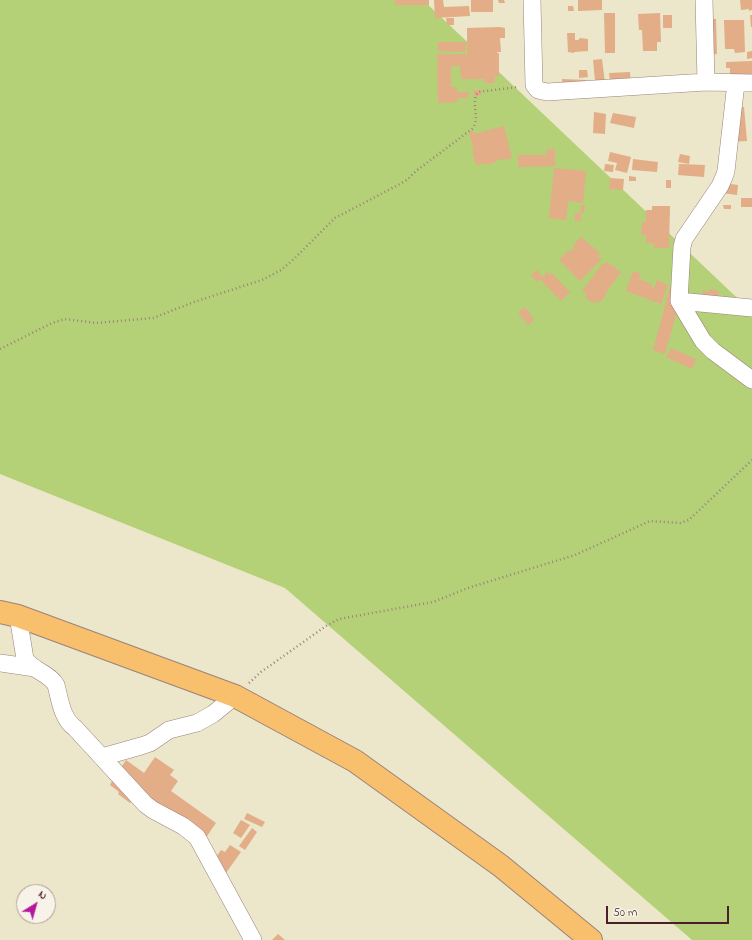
<!DOCTYPE html>
<style>
body{margin:0}
#map{position:relative;width:752px;height:940px;overflow:hidden;background:#ece6ca;font-family:"Indie Flower",sans-serif}
canvas{display:block}
.north{position:absolute;left:16px;top:884px;width:40px;height:40px;box-sizing:border-box;background:#f7f3e8;border:1px solid #b29e9c;border-radius:50%;rotate:37deg;font-size:11px;font-weight:700;line-height:16px;text-align:center;color:#4a1f2b}
.north::after{content:'';display:block;margin:auto;width:14px;height:18px;background:#b5179e;clip-path:polygon(50% 0,100% 100%,50% 72%,0 100%)}
.scale{position:absolute;left:606px;top:906px;width:123px;height:18px;box-sizing:border-box;border:2px solid #4a1f2b;border-top:0;padding-left:5px;font-size:12px;line-height:14px;white-space:nowrap;color:#4a1f2b;-webkit-text-stroke:3px #f7f3e8;paint-order:stroke}
</style>
<div id="map">
<canvas width="752" height="940"></canvas>
<div class="north">N</div>
<div class="scale">50 m</div>
</div>
<script>
const ctx = document.querySelector('canvas').getContext('2d');
ctx.lineJoin = 'round';
function fillPath(path, color) {
  ctx.fillStyle = color;
  ctx.fill(path, 'evenodd');
}
function stroke(path, color, width, dash) {
  ctx.strokeStyle = color;
  ctx.lineWidth = width;
  ctx.lineCap = dash ? 'butt' : 'round';
  ctx.setLineDash(dash || []);
  ctx.stroke(path);
}
fillPath(new Path2D(`
 M 0,0 L 423,0 L 752,312 L 752,940 L 692,940 L 285,588 L 0,474 Z`), '#b5d177');
fillPath(new Path2D(`
 M 395,0 L 429,0 L 429,5 L 395,5 Z
 M 434,0 L 443,0 L 444,7 L 469,6 L 470,16 L 435,18 Z
 M 471,0 L 493,0 L 493,12 L 471,12 Z
 M 498,0 L 504,0 L 505,3 L 499,3 Z
 M 578,0 L 602,0 L 602,10 L 578,11 Z
 M 740,0 L 752,0 L 752,10 L 749,11 L 749,9 L 741,10 Z
 M 568,6 L 573,6 L 574,11 L 568,11 Z
 M 604,13 L 615,13 L 615,53 L 605,53 Z
 M 660,13 L 661,42 L 657,42 L 657,51 L 643,51 L 642,30 L 639,30 L 638,14 Z
 M 663,15 L 672,15 L 672,28 L 663,28 Z
 M 750,15 L 752,15 L 752,27 L 751,27 Z
 M 446,18 L 454,18 L 454,25 L 447,25 Z
 M 708,19 L 716,19 L 717,54 L 704,55 Z
 M 724,20 L 744,20 L 745,52 L 735,53 L 734,49 L 725,49 Z
 M 500,27 L 505,28 L 505,38 L 500,38 L 501,52 L 497,52 L 497,53 L 499,53 L 499,76 L 495,76 L 495,83 L 485,83 L 484,79 L 461,79 L 460,66 L 451,66 L 451,87 L 457,87 L 457,92 L 469,92 L 468,98 L 457,98 L 457,102 L 438,103 L 437,54 L 467,54 L 467,28 Z
 M 567,33 L 575,33 L 575,40 L 578,40 L 580,38 L 588,39 L 588,51 L 574,52 L 574,53 L 568,52 Z
 M 438,42 L 466,42 L 465,52 L 438,51 Z
 M 752,51 L 752,58 L 747,59 L 747,52 Z
 M 602,59 L 606,91 L 596,92 L 593,60 Z
 M 752,61 L 752,85 L 730,76 L 730,68 L 726,68 L 726,62 Z
 M 579,70 L 587,70 L 588,77 L 579,78 Z
 M 630,72 L 631,88 L 611,90 L 609,73 Z
 M 562,79 L 586,80 L 586,94 L 562,93 Z
 M 474,90 L 481,90 L 481,96 L 474,96 Z
 M 731,107 L 744,107 L 747,141 L 726,142 Z
 M 594,112 L 606,114 L 605,134 L 593,133 Z
 M 613,113 L 636,117 L 634,128 L 610,123 Z
 M 504,126 L 512,158 L 502,160 L 502,159 L 496,160 L 496,162 L 485,165 L 485,163 L 478,165 L 475,163 L 472,151 L 474,151 L 469,132 L 474,131 L 474,134 Z
 M 547,149 L 555,149 L 555,166 L 518,167 L 518,155 L 547,155 Z
 M 610,152 L 631,157 L 627,173 L 615,170 L 617,163 L 608,161 Z
 M 680,154 L 690,156 L 689,164 L 678,162 Z
 M 633,159 L 658,162 L 657,172 L 632,170 Z
 M 605,164 L 614,165 L 613,172 L 604,171 Z
 M 679,164 L 705,165 L 704,177 L 678,175 Z
 M 554,168 L 586,171 L 583,203 L 568,201 L 566,220 L 549,218 Z
 M 629,176 L 636,177 L 636,181 L 629,181 Z
 M 610,178 L 624,179 L 623,190 L 609,189 Z
 M 666,180 L 671,180 L 671,188 L 666,188 Z
 M 715,182 L 738,185 L 737,195 L 714,192 Z
 M 741,198 L 752,198 L 752,207 L 741,207 Z
 M 581,205 L 585,205 L 584,213 L 580,212 Z
 M 723,205 L 731,205 L 731,209 L 724,209 Z
 M 652,206 L 670,206 L 669,248 L 654,248 L 654,243 L 646,243 L 646,235 L 641,235 L 642,222 L 646,222 L 646,210 L 652,210 Z
 M 575,213 L 581,213 L 581,221 L 575,221 Z
 M 581,237 L 600,253 L 598,256 L 601,260 L 580,281 L 559,260 L 568,251 L 569,252 L 575,247 L 573,245 Z
 M 607,262 L 621,272 L 605,294 L 606,295 L 601,301 L 600,301 L 598,303 L 595,301 L 593,303 L 585,297 L 587,294 L 582,291 L 603,263 L 605,264 Z
 M 537,270 L 542,277 L 537,282 L 531,275 Z
 M 633,271 L 641,274 L 639,279 L 652,284 L 651,287 L 654,288 L 657,280 L 668,285 L 661,304 L 626,291 Z
 M 547,272 L 550,275 L 552,273 L 570,292 L 561,301 L 540,279 Z
 M 672,280 L 680,316 L 676,315 L 665,354 L 653,350 Z
 M 710,289 L 719,291 L 717,300 L 702,296 L 703,290 L 709,292 Z
 M 525,307 L 534,320 L 528,325 L 518,312 Z
 M 671,348 L 696,359 L 692,369 L 666,357 Z
 M 155,757 L 174,770 L 170,775 L 178,781 L 171,791 L 216,823 L 203,842 L 113,779 L 126,760 L 144,773 Z
 M 112,781 L 135,797 L 130,803 L 118,794 L 119,792 L 110,785 Z
 M 247,813 L 265,822 L 262,827 L 244,819 Z
 M 241,820 L 250,825 L 241,838 L 233,833 Z
 M 252,828 L 257,832 L 245,850 L 239,846 Z
 M 230,845 L 241,852 L 223,877 L 214,860 L 221,850 L 225,852 Z
 M 278,934 L 285,940 L 272,940 Z`), '#e2ad87');
const minor = new Path2D(`
 M 532,0 L 534,85 L 538,90 L 547,92 L 706,82 L 752,83
 M 704,0 L 706,82
 M 736,83 L 726,171 L 724,177 L 720,186 L 684,239 L 682,247 L 679,301 L 703,341 L 713,351 L 752,380
 M 679,301 L 752,308
 M 18,616 L 25,659 C 33,671 49,673 56,685 C 60,700 62,719 75,728 L 145,804 L 153,810 L 183,826 L 197,837 L 253,940
 M 0,663 L 35,668
 M 102,757 L 141,746 L 150,743 L 169,730 L 197,723 L 213,714 L 235,696`);
const highway = new Path2D(`
 M 0,612 L 18,616 L 235,696 L 355,761 L 501,866 L 591,940`);
stroke(minor, '#9b827a', 18);
stroke(highway, '#9b827a', 24);
stroke(new Path2D(`
 M 0,349 L 52,323 L 65,319 L 96,323 L 153,318 L 194,302 L 262,280 L 281,270 L 294,259 L 335,218 L 400,184 L 408,179 L 416,171 L 472,129 C 481,118 470,103 478,92 L 517,87
 M 249,683 L 261,672 L 326,626 L 339,619 L 433,602 L 468,588 L 575,555 L 650,521 L 680,523 L 689,520 L 752,460`), '#9b827a', 2.5, [1, 3]);
stroke(minor, '#fff', 17);
stroke(highway, '#f8bf6c', 22);
</script>
